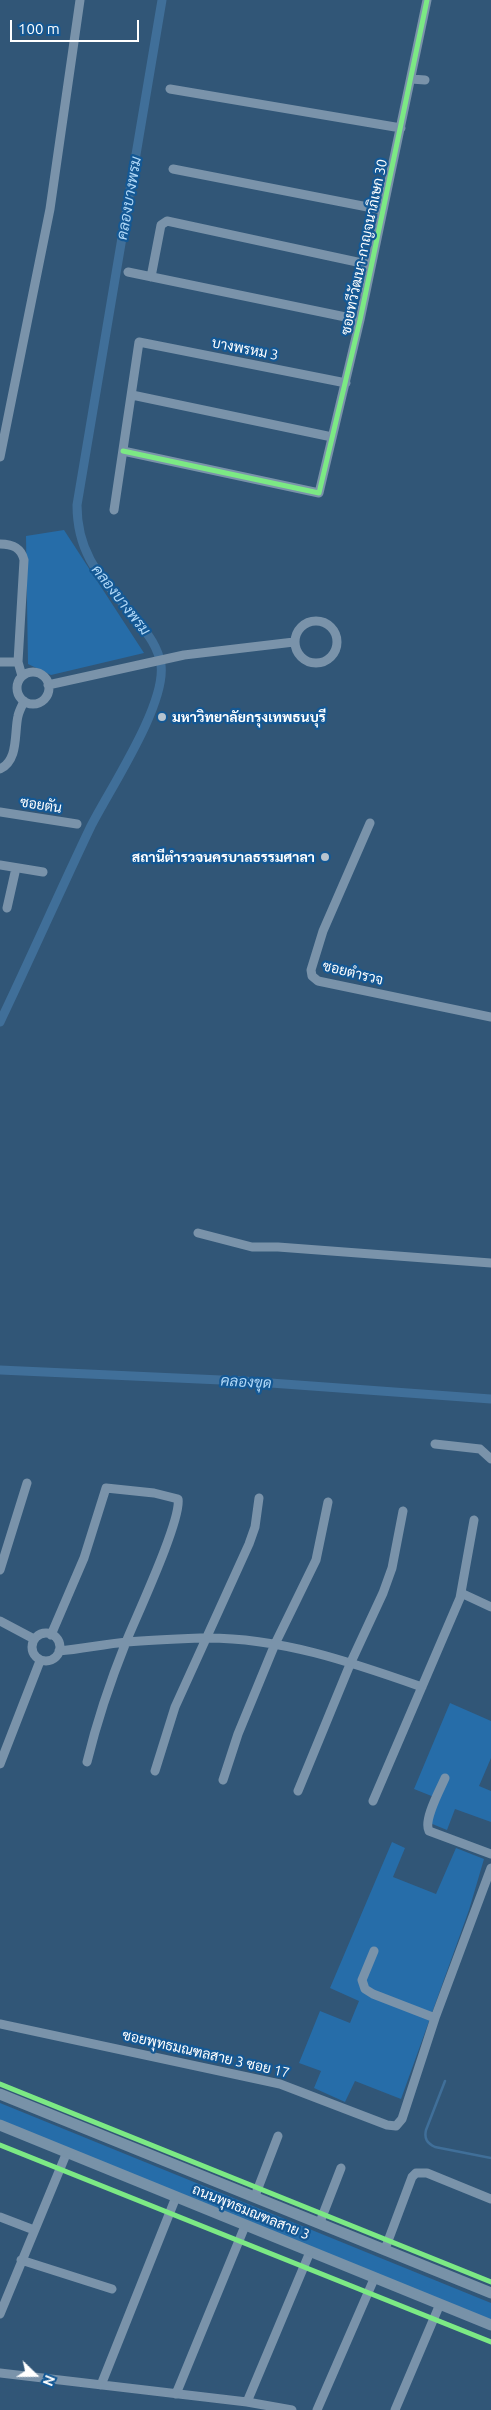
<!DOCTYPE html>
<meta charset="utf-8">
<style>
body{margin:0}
#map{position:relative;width:491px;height:2410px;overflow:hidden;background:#315677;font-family:Ubuntu,sans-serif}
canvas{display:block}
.north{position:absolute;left:10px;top:2350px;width:50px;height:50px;-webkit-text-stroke:4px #145894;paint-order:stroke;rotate:112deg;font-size:14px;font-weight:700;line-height:20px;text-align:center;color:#fff}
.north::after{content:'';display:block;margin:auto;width:18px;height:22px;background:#fff;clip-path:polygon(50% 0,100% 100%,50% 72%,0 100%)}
.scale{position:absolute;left:10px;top:20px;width:129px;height:22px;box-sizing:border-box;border:2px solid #fff;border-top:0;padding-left:6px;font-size:15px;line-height:18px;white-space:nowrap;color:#fff;-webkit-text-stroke:4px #145894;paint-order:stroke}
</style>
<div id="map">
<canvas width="491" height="2410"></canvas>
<div class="north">N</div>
<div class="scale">100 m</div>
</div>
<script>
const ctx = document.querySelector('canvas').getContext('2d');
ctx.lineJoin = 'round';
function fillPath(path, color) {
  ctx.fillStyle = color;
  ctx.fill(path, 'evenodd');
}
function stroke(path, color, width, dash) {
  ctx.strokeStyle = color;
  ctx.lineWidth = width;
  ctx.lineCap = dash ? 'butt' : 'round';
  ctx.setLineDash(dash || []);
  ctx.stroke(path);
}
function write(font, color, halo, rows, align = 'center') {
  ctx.font = font + ' Ubuntu,Sarabun,sans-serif';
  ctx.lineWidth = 4.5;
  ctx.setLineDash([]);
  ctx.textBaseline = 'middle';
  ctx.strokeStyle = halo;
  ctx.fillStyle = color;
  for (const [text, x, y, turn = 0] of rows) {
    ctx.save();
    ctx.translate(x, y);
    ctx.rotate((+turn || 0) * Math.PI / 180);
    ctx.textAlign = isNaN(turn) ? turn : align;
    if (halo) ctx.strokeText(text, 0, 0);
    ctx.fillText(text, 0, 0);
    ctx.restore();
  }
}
fillPath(new Path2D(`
 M 64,530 L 144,653 L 51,675 L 28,664 L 26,536 Z
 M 450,1703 L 491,1721 L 491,1758 L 479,1786 L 491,1791 L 491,1822 L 455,1809 L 447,1830 L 425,1821 L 434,1797 L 414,1789 Z
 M 392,1842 L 405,1848 L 393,1877 L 436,1894 L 456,1848 L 484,1859 L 469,1910 L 401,2099 L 355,2081 L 345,2102 L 314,2088 L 321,2071 L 299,2063 L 320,2011 L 350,2023 L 359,2001 L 330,1988 Z
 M 0,2103 L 491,2303 L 491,2320 L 0,2121 Z`), '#266da9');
stroke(new Path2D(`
 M 445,2081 L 426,2130 C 424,2139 427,2143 435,2147 L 491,2158`), '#406f99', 2.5);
stroke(new Path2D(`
 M 0,1022 C 31,957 60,891 91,826 C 111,787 166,705 161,665 C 158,646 147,633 136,619 C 105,581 77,558 77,505 L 162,0
 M 0,1370 L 243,1381 L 491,1399`), '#406f99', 9);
stroke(new Path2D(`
 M 411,79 L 425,80
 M 170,89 L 401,128
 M 173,169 L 383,210
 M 128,272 L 360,320
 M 151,277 L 161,225 L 167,221 L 371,265
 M 132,395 L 332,437
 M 123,451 L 319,493 L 360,320 L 427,0
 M 0,457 L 50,209 L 80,0
 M 114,510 L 139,342 L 346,383
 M 0,544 C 12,544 21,547 24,560 L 18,662 L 22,676
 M295 642a21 21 0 1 1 42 0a21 21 0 1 1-42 0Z
 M 0,662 L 18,662
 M17 688a16 16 0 1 1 32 0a16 16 0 1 1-32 0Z
 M 48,685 L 184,655 L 294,642
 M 0,769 C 19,760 14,733 18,716 C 19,711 22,706 24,701
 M 0,812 L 77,824
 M 370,823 L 323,931 L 311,970 L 312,976 L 318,981 L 491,1017
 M 0,865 L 43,872
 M 7,908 L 16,868
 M 198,1233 L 252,1247 L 278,1247 L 491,1263
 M 435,1444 L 480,1449 L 491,1459
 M 0,1570 L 27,1483
 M 461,1593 L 491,1607
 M 0,1621 L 34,1639
 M32 1647a14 14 0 1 1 28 0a14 14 0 1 1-28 0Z
 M 51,1635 L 84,1558 L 106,1488 L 154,1493 L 178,1499 C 182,1519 136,1617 126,1642 C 110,1682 97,1721 87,1762
 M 59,1651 C 82,1649 104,1644 127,1642 C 152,1640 178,1639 203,1638 C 279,1637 351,1662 422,1687
 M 0,1764 L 40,1661
 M 155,1771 L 175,1707 L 249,1544 L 255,1527 L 259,1498
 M 445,1778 C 440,1790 423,1820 429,1831 L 491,1854
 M 223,1780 L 238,1734 L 275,1644 L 316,1560 L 328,1502
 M 298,1791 L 351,1662 L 383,1593 L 392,1568 L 403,1511
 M 373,1801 L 460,1598 L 474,1520
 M 374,1951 L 362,1980 L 365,1989 L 373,1994 L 435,2018
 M 0,2024 L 280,2084 L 387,2125 L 396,2126 L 402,2119 L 435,2018 L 491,1868
 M 255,2196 L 278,2136
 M 0,2217 L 34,2230
 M 320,2222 L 341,2168
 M 385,2249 L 412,2177 L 416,2173 L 427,2173 L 491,2199
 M 21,2260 L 112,2289
 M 0,2314 L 67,2152
 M 0,2373 L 247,2402 L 292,2410
 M 101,2385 L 176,2197
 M 176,2394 L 245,2226
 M 247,2402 L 310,2252
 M 317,2410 L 374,2279
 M 395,2410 L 440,2304`), '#7a93aa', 9);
stroke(new Path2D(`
 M 0,2094 L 491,2293
 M 0,2125 L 491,2325`), '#7892a8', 11);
stroke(new Path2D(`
 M 123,451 L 319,493 L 360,320 L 427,0
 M 0,2084 L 491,2282
 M 0,2145 L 491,2342`), '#7ce984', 5);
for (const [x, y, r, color] of [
 [162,717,5,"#b7c4cf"],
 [325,857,5,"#b7c4cf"]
]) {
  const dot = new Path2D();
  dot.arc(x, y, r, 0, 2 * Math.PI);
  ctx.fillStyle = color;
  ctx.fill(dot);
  stroke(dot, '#145894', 2);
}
write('14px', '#fff', '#145894', [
 ["ซอยทวีวัฒนา-กาญจนาภิเษก 30",364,247,-78],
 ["บางพรหม 3",245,349,11],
 ["ซอยตัน",41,805,9],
 ["ซอยตำรวจ",353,973,14],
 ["ซอยพุทธมณฑลสาย 3 ซอย 17",206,2054,13],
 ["ถนนพุทธมณฑลสาย 3",251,2212,22]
]);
write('bold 14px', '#fff', '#145894', [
 ["มหาวิทยาลัยกรุงเทพธนบุรี",172,717],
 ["สถานีตำรวจนครบาลธรรมศาลา",315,857,"right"]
], 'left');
write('italic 15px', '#b0d8f8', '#145894', [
 ["คลองบางพรม",129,198,-80],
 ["คลองบางพรม",121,600,52],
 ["คลองขุด",246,1382,3]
]);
</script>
